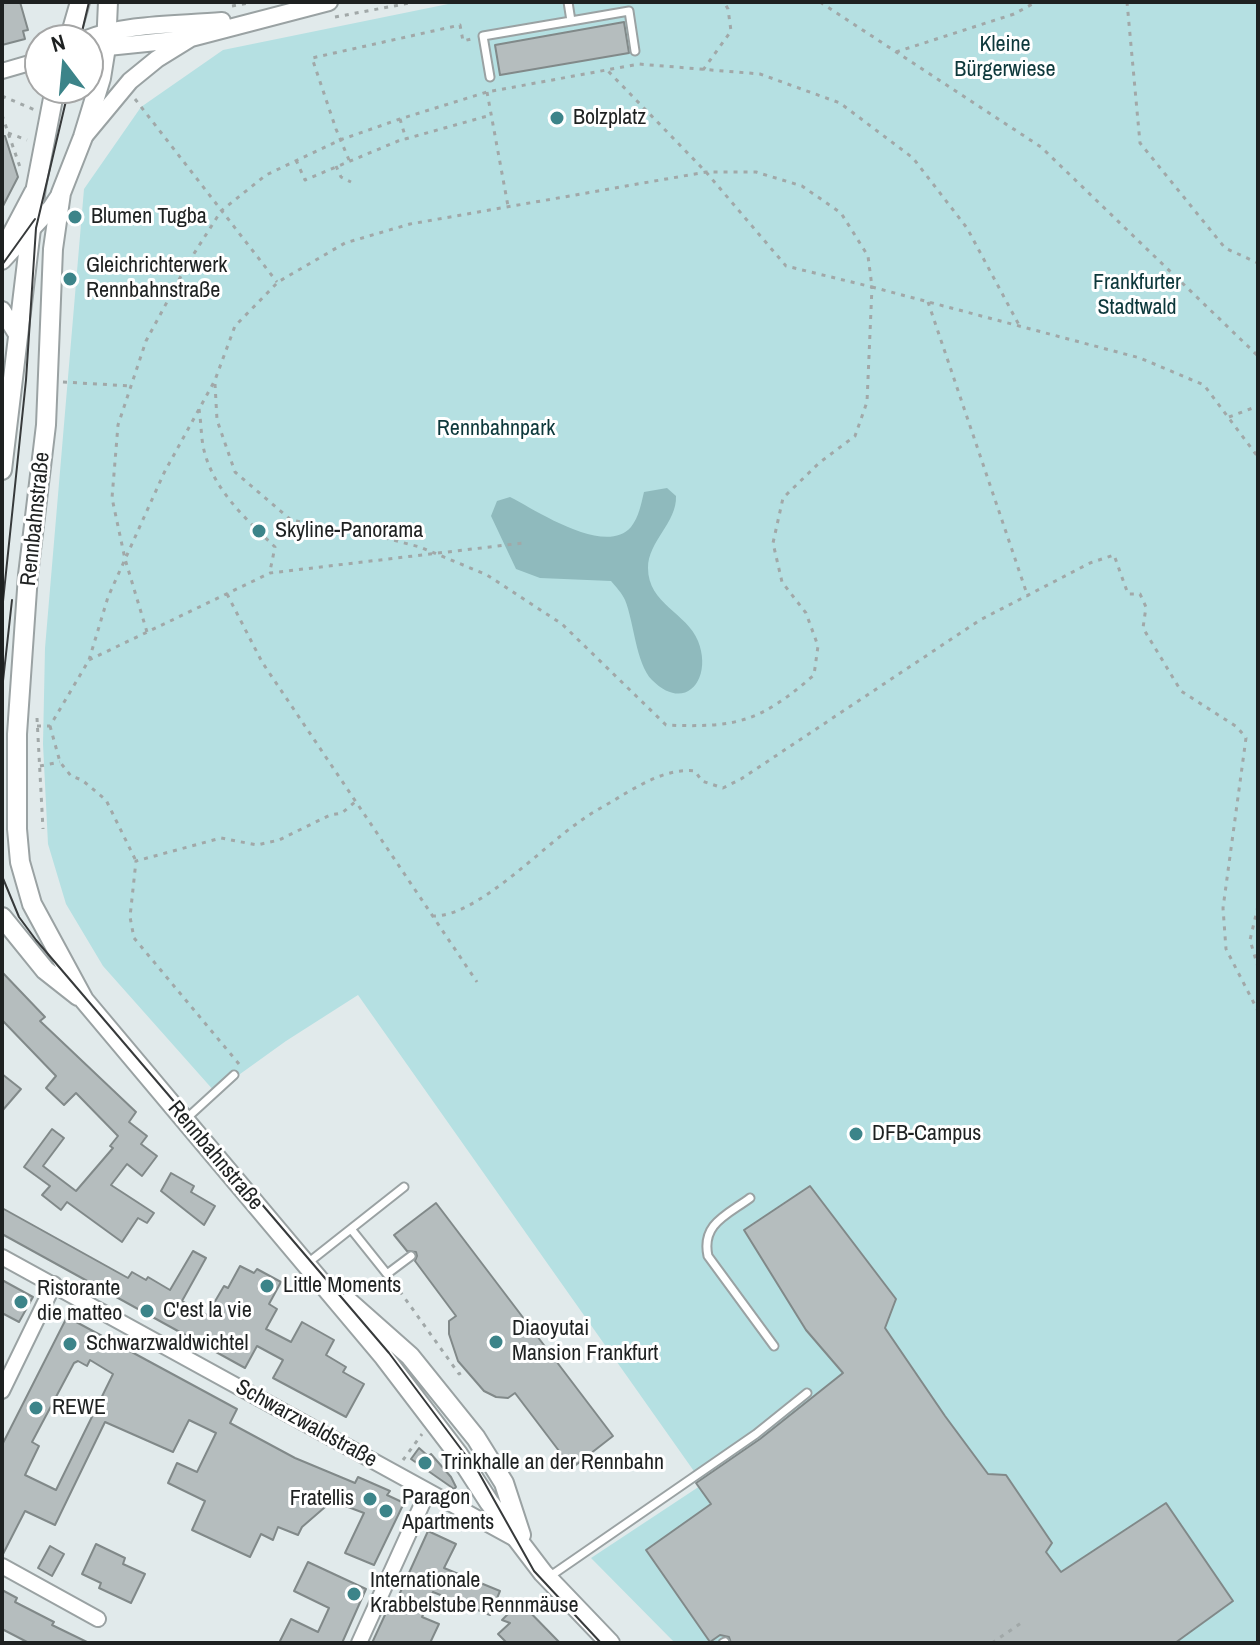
<!DOCTYPE html>
<meta charset="utf-8">
<style>
body{margin:0}
#map{position:relative;width:1260px;height:1645px;overflow:hidden;background:#e1eaeb;font-family:"Archivo Narrow",sans-serif}
canvas{display:block}
.frame{position:absolute;inset:0;border:4px solid #1e2121;pointer-events:none}
.north{position:absolute;left:24px;top:24px;width:80px;height:80px;box-sizing:border-box;background:#fff;border:2px solid #a5a6a6;border-radius:50%;rotate:344deg;font-size:22px;font-weight:700;line-height:32px;text-align:center;color:#1e2121}
.north::after{content:'';display:block;margin:auto;width:28px;height:36px;background:#3c8489;clip-path:polygon(50% 0,100% 100%,50% 72%,0 100%)}
</style>
<div id="map">
<canvas width="1260" height="1645"></canvas>
<div class="frame"></div>
<div class="north">N</div>
</div>
<script>
const ctx = document.querySelector('canvas').getContext('2d');
ctx.lineJoin = 'round';
function fillPath(path, color) {
  ctx.fillStyle = color;
  ctx.fill(path, 'evenodd');
}
function stroke(path, color, width, dash) {
  ctx.strokeStyle = color;
  ctx.lineWidth = width;
  ctx.lineCap = dash ? 'butt' : 'round';
  ctx.setLineDash(dash || []);
  ctx.stroke(path);
}
function write(font, color, halo, rows, align = 'center') {
  ctx.font = font + ' "Archivo Narrow",sans-serif';
  ctx.lineWidth = 6;
  ctx.setLineDash([]);
  ctx.textBaseline = 'middle';
  ctx.strokeStyle = halo;
  ctx.fillStyle = color;
  for (const [text, x, y, turn = 0] of rows) {
    ctx.save();
    ctx.translate(x, y);
    ctx.rotate((+turn || 0) * Math.PI / 180);
    ctx.textAlign = isNaN(turn) ? turn : align;
    if (halo) ctx.strokeText(text, 0, 0);
    ctx.fillText(text, 0, 0);
    ctx.restore();
  }
}
fillPath(new Path2D(`
 M 458,2 L 1258,2 L 1258,1643 L 675,1643 L 591,1558 L 703,1484 L 358,995 L 286,1041 L 215,1092 L 103,966 L 66,904 L 48,844 L 43,744 L 45,648 L 84,189 L 141,107 L 223,50 Z`), '#b5e0e2');
fillPath(new Path2D(`
 M 667,488 L 676,496 C 677,523 648,541 648,568 C 648,604 687,613 698,641 C 713,678 686,714 652,680 C 636,664 634,622 625,600 C 622,593 616,587 611,581 L 540,578 L 516,569 L 491,516 L 497,501 L 510,497 C 536,510 605,557 631,527 C 639,517 641,504 644,492 Z`), '#8fbabd');
const building = new Path2D(`
 M 2,2 L 20,2 L 28,30 L 23,31 L 25,39 L 2,45 Z
 M 624,22 L 629,53 L 500,75 L 495,45 Z
 M 2,136 L 5,136 L 18,177 L 2,208 Z
 M 2,972 L 45,1017 L 40,1021 L 136,1112 L 129,1122 L 147,1136 L 141,1144 L 157,1156 L 142,1176 L 127,1164 L 111,1185 L 154,1213 L 147,1223 L 138,1218 L 122,1242 L 67,1202 L 61,1210 L 42,1195 L 50,1186 L 24,1167 L 52,1129 L 64,1138 L 43,1166 L 76,1191 L 113,1148 L 110,1146 L 118,1136 L 76,1093 L 64,1105 L 46,1088 L 56,1076 L 2,1020 Z
 M 2,1074 L 21,1089 L 2,1111 Z
 M 171,1173 L 194,1186 L 191,1192 L 215,1206 L 204,1225 L 161,1191 Z
 M 810,1186 L 896,1299 L 885,1328 L 945,1416 L 988,1474 L 1006,1475 L 1052,1543 L 1046,1552 L 1061,1572 L 1166,1503 L 1233,1601 L 1175,1643 L 731,1643 L 729,1637 L 720,1635 L 710,1642 L 646,1550 L 711,1504 L 696,1483 L 760,1439 L 843,1373 L 806,1330 L 744,1230 Z
 M 436,1203 L 613,1436 L 572,1468 L 515,1393 L 508,1398 L 496,1397 L 484,1391 L 458,1361 L 449,1334 L 449,1321 L 456,1316 L 415,1261 L 417,1256 L 416,1252 L 407,1251 L 394,1235 Z
 M 2,1208 L 128,1278 L 132,1272 L 146,1280 L 148,1277 L 170,1290 L 193,1251 L 206,1258 L 182,1301 L 207,1315 L 224,1286 L 228,1288 L 240,1266 L 254,1273 L 257,1269 L 281,1282 L 269,1304 L 277,1309 L 266,1329 L 291,1342 L 302,1322 L 334,1340 L 326,1355 L 346,1367 L 343,1372 L 364,1384 L 346,1417 L 273,1378 L 283,1360 L 257,1346 L 245,1368 L 2,1234 Z
 M 2,1280 L 33,1297 L 19,1322 L 2,1313 Z
 M 67,1317 L 237,1409 L 230,1423 L 295,1458 L 355,1483 L 358,1477 L 390,1491 L 387,1495 L 404,1503 L 374,1565 L 345,1553 L 364,1513 L 332,1501 L 302,1527 L 298,1535 L 278,1527 L 273,1540 L 261,1534 L 250,1557 L 192,1530 L 205,1501 L 168,1483 L 177,1463 L 197,1472 L 216,1433 L 189,1420 L 173,1452 L 105,1422 L 55,1525 L 25,1511 L 2,1556 L 2,1445 ZM 90,1360 L 113,1374 L 56,1490 L 25,1475 L 39,1446 L 32,1442 L 74,1363 L 78,1361 L 87,1366 Z
 M 419,1448 L 428,1456 L 431,1454 L 451,1477 L 456,1487 L 454,1489 L 411,1459 Z
 M 428,1531 L 456,1544 L 444,1568 L 500,1591 L 490,1615 L 433,1592 L 422,1617 L 439,1624 L 430,1643 L 372,1643 L 390,1604 L 394,1606 Z
 M 96,1544 L 125,1558 L 123,1564 L 145,1574 L 131,1603 L 99,1588 L 101,1583 L 82,1574 Z
 M 50,1546 L 64,1554 L 52,1576 L 38,1568 Z
 M 308,1562 L 366,1589 L 342,1643 L 279,1643 L 291,1619 L 318,1632 L 329,1608 L 294,1591 Z
 M 2,1590 L 17,1598 L 15,1602 L 54,1622 L 52,1625 L 89,1643 L 29,1643 L 2,1629 Z
 M 520,1602 L 560,1643 L 507,1643 L 498,1634 L 510,1623 L 502,1620 Z`);
fillPath(building, '#b5bdbe');
stroke(building, '#818989', 2);
const service = new Path2D(`
 M 568,2 L 571,21 L 629,11 L 635,51
 M 490,77 L 483,36 L 571,21
 M 187,1118 L 234,1075
 M 750,1198 C 727,1215 701,1224 708,1256 L 774,1346
 M 351,1229 L 387,1274 L 411,1256
 M 309,1262 L 404,1187
 M 549,1577 L 756,1434 L 807,1393
 M 723,1643 L 725,1642`);
const minor = new Path2D(`
 M 2,71 L 40,60
 M 2,1257 L 517,1540
 M 2,1391 L 54,1284
 M 2,1566 L 98,1619
 M 359,1643 L 428,1491`);
const tertiary = new Path2D(`
 M 84,40 C 126,23 177,25 222,21
 M 88,49 L 186,39
 M 86,134 L 130,81 L 157,59 L 191,38 L 329,2
 M 2,251 L 33,192
 M 2,261 L 51,208 L 61,193
 M 2,310 L 18,336`);
const secondary = new Path2D(`
 M 108,2 L 106,47 L 101,78 L 83,137 L 61,193 L 53,249 L 46,425 L 28,575 L 17,734 L 17,829 L 20,862 L 32,904 L 84,1000 L 384,1357 L 458,1454 L 489,1502 L 543,1573 L 610,1643
 M 69,40 L 80,2
 M 2,470 L 36,187 L 55,88
 M 2,917 L 45,970 L 78,996
 M 349,1302 L 410,1356 L 476,1438 L 504,1483 L 521,1535`);
stroke(service, '#9aa2a3', 11);
stroke(minor, '#9aa2a3', 18);
stroke(tertiary, '#9aa2a3', 20);
stroke(secondary, '#9aa2a3', 22);
stroke(new Path2D(`
 M 820,2 L 1041,147 L 1258,356
 M 1127,2 L 1140,143 L 1225,248 L 1258,263
 M 232,6 L 255,2
 M 335,17 L 415,2
 M 896,52 L 1014,14 L 1036,2
 M 703,70 L 731,31 L 728,9 L 724,2
 M 487,92 L 508,206
 M 2,96 L 35,110
 M 135,99 L 277,282
 M 2,115 L 21,170
 M 400,119 L 406,139
 M 8,133 L 27,140
 M 296,160 L 305,180 L 398,141 L 491,115
 M 349,160 L 336,129 L 312,58 L 460,25 L 463,41 L 471,39
 M 336,166 L 341,177 L 351,182
 M 928,302 L 1028,597
 M 63,382 L 131,386
 M 215,384 L 217,420 L 235,472 L 291,520 L 385,538 L 420,547 L 487,575 L 562,624 L 666,725 C 737,728 760,722 814,675 L 818,646 L 806,613 L 782,582 L 773,543 L 783,498 L 819,463 L 855,436 L 867,402 L 872,287 L 786,266 L 706,172 L 607,70
 M 199,409 C 201,421 201,434 203,446 C 212,489 245,518 275,547 L 270,571
 M 1229,417 L 1258,406
 M 2,569 L 2,565
 M 227,594 L 262,662 L 477,982
 M 147,632 L 125,559 L 112,498 L 118,425 L 146,341 L 188,263 L 221,211 L 266,175 L 340,140 L 400,119 L 487,92 L 639,64 L 760,74 L 840,103 L 913,158 L 967,228 L 1019,325
 M 89,660 L 270,573 L 523,543
 M 37,718 L 43,829
 M 37,726 L 50,726 L 89,660 L 108,597 L 164,473 L 215,380 L 235,326 L 278,282 L 345,243 L 410,224 L 706,172 L 756,172 L 802,186 L 841,213 L 868,256 L 872,287 L 1140,358 L 1204,385 L 1258,457
 M 50,726 L 60,762 L 71,776 L 82,780 L 106,800 L 136,861
 M 40,766 L 60,762
 M 1258,906 L 1250,940 L 1258,967
 M 432,916 C 476,918 542,847 579,822 C 592,812 607,805 621,796 C 643,783 669,768 695,771 L 702,781 L 723,788 L 741,779 L 980,620 L 1090,563 L 1114,555 L 1128,594 L 1140,594 L 1146,607 L 1143,628 L 1181,691 L 1237,727 L 1246,738 L 1223,908 L 1226,949 L 1258,1011
 M 239,1064 L 134,938 L 130,917 L 136,861 L 221,838 L 257,845 L 279,840 L 330,815 L 342,813 L 355,802
 M 394,1283 L 459,1374 L 465,1371
 M 403,1460 L 422,1434
 M 992,1643 L 1024,1621`), '#a1a8a8', 3, [4, 6]);
stroke(service, '#fff', 7);
stroke(minor, '#fff', 14);
stroke(tertiary, '#fff', 16);
stroke(secondary, '#fff', 18);
stroke(new Path2D(`
 M 80,40 L 89,2
 M 2,265 L 35,219
 M 2,611 L 26,380 L 36,228 L 69,88
 M 2,690 L 12,600
 M 2,876 L 19,917 L 36,940 L 389,1353 L 479,1473 L 534,1571 L 601,1643`), '#373a3b', 2);
for (const [x, y, r, color] of [
 [557,118,8,"#3c8489"],
 [75,217,8,"#3c8489"],
 [70,279,8,"#3c8489"],
 [259,531,8,"#3c8489"],
 [856,1134,8,"#3c8489"],
 [267,1286,8,"#3c8489"],
 [21,1302,8,"#3c8489"],
 [147,1311,8,"#3c8489"],
 [496,1342,8,"#3c8489"],
 [70,1344,8,"#3c8489"],
 [36,1408,8,"#3c8489"],
 [425,1463,8,"#3c8489"],
 [370,1499,8,"#3c8489"],
 [386,1511,8,"#3c8489"],
 [354,1594,8,"#3c8489"]
]) {
  const dot = new Path2D();
  dot.arc(x, y, r, 0, 2 * Math.PI);
  ctx.fillStyle = color;
  ctx.fill(dot);
  stroke(dot, '#fff', 3);
}
write('22px', '#0d383b', '#fff', [
 ["Kleine",1005,45],
 ["Bürgerwiese",1005,70],
 ["Frankfurter",1137,283],
 ["Stadtwald",1137,308],
 ["Rennbahnpark",496,429]
]);
write('22px', '#1e2121', '#fff', [
 ["Bolzplatz",573,118],
 ["Blumen Tugba",91,217],
 ["Gleichrichterwerk",86,266],
 ["Rennbahnstraße",86,291],
 ["Skyline-Panorama",275,531],
 ["DFB-Campus",872,1134],
 ["Little Moments",283,1286],
 ["Ristorante",37,1289],
 ["die matteo",37,1314],
 ["C'est la vie",163,1311],
 ["Diaoyutai",512,1329],
 ["Mansion Frankfurt",512,1354],
 ["Schwarzwaldwichtel",86,1344],
 ["REWE",52,1408],
 ["Trinkhalle an der Rennbahn",441,1463],
 ["Paragon",402,1498],
 ["Apartments",402,1523],
 ["Fratellis",354,1499,"right"],
 ["Internationale",370,1581],
 ["Krabbelstube Rennmäuse",370,1606]
], 'left');
write('22px', '#1e2121', '#fff', [
 ["Rennbahnstraße",36,519,-84],
 ["Rennbahnstraße",215,1156,50],
 ["Schwarzwaldstraße",306,1424,29]
]);
</script>
